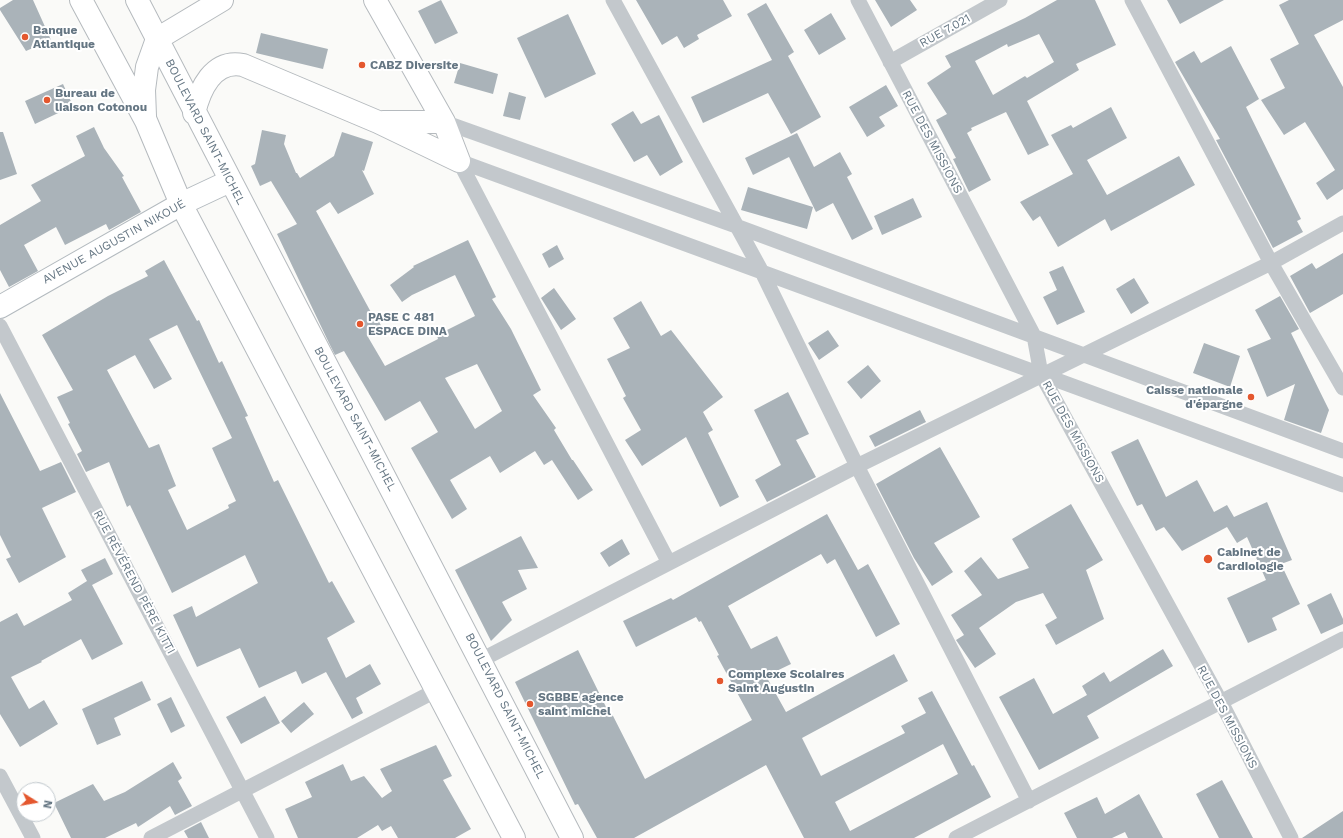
<!DOCTYPE html>
<meta charset="utf-8">
<style>
body{margin:0}
#map{position:relative;width:1343px;height:838px;overflow:hidden;background:#fafaf8;font-family:"Work Sans",sans-serif}
canvas{display:block}
.north{position:absolute;left:16px;top:782px;width:40px;height:40px;box-sizing:border-box;background:#fff;border:1px solid #c1c8cd;border-radius:50%;rotate:101deg;font-size:11px;font-weight:700;line-height:16px;text-align:center;color:#657683}
.north::after{content:'';display:block;margin:auto;width:14px;height:18px;background:#e4572e;clip-path:polygon(50% 0,100% 100%,50% 72%,0 100%)}
</style>
<div id="map">
<canvas width="1343" height="838"></canvas>
<div class="north">N</div>
</div>
<script>
const ctx = document.querySelector('canvas').getContext('2d');
ctx.lineJoin = 'round';
function fillPath(path, color) {
  ctx.fillStyle = color;
  ctx.fill(path, 'evenodd');
}
function stroke(path, color, width, dash) {
  ctx.strokeStyle = color;
  ctx.lineWidth = width;
  ctx.lineCap = dash ? 'butt' : 'round';
  ctx.setLineDash(dash || []);
  ctx.stroke(path);
}
function write(font, color, halo, rows, align = 'center') {
  ctx.font = font + ' "Work Sans",sans-serif';
  ctx.lineWidth = 4;
  ctx.setLineDash([]);
  ctx.textBaseline = 'middle';
  ctx.strokeStyle = halo;
  ctx.fillStyle = color;
  for (const [text, x, y, turn = 0] of rows) {
    ctx.save();
    ctx.translate(x, y);
    ctx.rotate((+turn || 0) * Math.PI / 180);
    ctx.textAlign = isNaN(turn) ? turn : align;
    if (halo) ctx.strokeText(text, 0, 0);
    ctx.fillText(text, 0, 0);
    ctx.restore();
  }
}
fillPath(new Path2D(`
 M 13,0 L 33,0 L 51,40 L 26,51 L 0,10 L 0,8 Z
 M 441,0 L 458,33 L 435,44 L 418,11 Z
 M 636,0 L 723,0 L 732,16 L 697,35 L 699,39 L 684,48 L 677,36 L 662,45 Z
 M 875,0 L 910,0 L 917,10 L 891,27 Z
 M 1057,0 L 1095,0 L 1116,45 L 1076,64 L 1079,70 L 1027,101 L 1049,145 L 1028,155 L 1006,112 L 971,128 L 972,130 L 967,133 L 991,180 L 969,192 L 953,159 L 956,158 L 936,120 L 947,114 L 927,83 L 951,67 L 945,56 L 1025,18 ZM 1039,34 L 1054,62 L 1027,78 L 1025,76 L 993,95 L 975,61 L 1007,44 L 1008,47 Z
 M 1167,0 L 1224,0 L 1180,24 Z
 M 1289,0 L 1343,0 L 1343,20 L 1314,35 L 1343,87 L 1343,189 L 1327,200 L 1316,183 L 1335,170 L 1305,122 L 1284,135 L 1261,100 L 1285,88 L 1270,59 L 1299,44 L 1279,5 Z
 M 766,3 L 794,52 L 788,56 L 821,117 L 791,134 L 768,93 L 703,123 L 691,97 L 772,60 L 747,14 Z
 M 831,13 L 846,39 L 819,55 L 804,30 Z
 M 568,14 L 596,74 L 545,98 L 517,38 Z
 M 261,33 L 328,49 L 323,69 L 256,53 Z
 M 1231,46 L 1259,99 L 1246,107 L 1301,219 L 1297,221 L 1303,232 L 1273,248 L 1216,140 L 1220,139 L 1175,62 L 1194,51 L 1201,63 Z
 M 460,63 L 498,74 L 493,94 L 454,83 Z
 M 63,84 L 73,106 L 35,124 L 25,101 Z
 M 886,85 L 898,106 L 879,117 L 885,126 L 867,137 L 849,107 Z
 M 509,92 L 526,97 L 520,120 L 503,116 Z
 M 1111,107 L 1127,138 L 1087,160 L 1107,195 L 1179,156 L 1195,185 L 1111,231 L 1105,219 L 1058,247 L 1040,216 L 1033,221 L 1020,202 L 1073,174 L 1051,135 L 1071,125 L 1073,128 Z
 M 633,111 L 641,124 L 659,115 L 683,162 L 660,176 L 647,155 L 634,162 L 611,124 Z
 M 94,127 L 104,148 L 124,176 L 122,177 L 141,212 L 109,230 L 106,224 L 65,245 L 56,227 L 24,245 L 38,271 L 9,287 L 0,270 L 0,225 L 41,201 L 31,185 L 85,156 L 76,136 Z
 M 262,130 L 286,135 L 284,144 L 296,173 L 297,173 L 300,178 L 334,156 L 342,132 L 373,142 L 364,171 L 362,170 L 374,194 L 338,214 L 330,202 L 316,211 L 373,316 L 376,315 L 383,330 L 368,337 L 385,366 L 438,339 L 437,335 L 475,316 L 455,275 L 412,295 L 402,302 L 390,285 L 414,267 L 413,266 L 468,240 L 496,297 L 492,299 L 511,329 L 541,390 L 533,395 L 556,428 L 554,430 L 572,460 L 573,460 L 593,490 L 578,500 L 552,460 L 544,465 L 535,451 L 500,473 L 490,456 L 450,480 L 467,509 L 452,519 L 411,448 L 438,432 L 420,401 L 385,421 L 344,351 L 335,355 L 329,343 L 277,234 L 297,224 L 271,181 L 260,186 L 251,166 L 255,164 ZM 477,364 L 502,411 L 475,429 L 445,378 Z
 M 0,132 L 3,132 L 17,174 L 0,180 Z
 M 797,133 L 814,167 L 840,152 L 852,174 L 847,177 L 873,229 L 852,240 L 833,203 L 816,212 L 789,157 L 753,175 L 745,158 Z
 M 748,187 L 813,207 L 807,229 L 741,210 Z
 M 913,198 L 922,217 L 882,235 L 874,216 Z
 M 557,245 L 564,259 L 549,268 L 542,254 Z
 M 1343,253 L 1343,294 L 1310,313 L 1290,276 L 1312,263 L 1316,269 Z
 M 164,260 L 197,321 L 199,320 L 219,363 L 222,361 L 248,416 L 245,417 L 274,482 L 278,480 L 329,583 L 332,581 L 355,622 L 327,638 L 346,678 L 370,664 L 381,684 L 356,698 L 363,713 L 352,719 L 326,672 L 302,684 L 296,671 L 259,688 L 240,648 L 197,667 L 173,615 L 192,606 L 196,617 L 258,583 L 245,555 L 172,593 L 130,505 L 127,507 L 109,462 L 86,472 L 77,454 L 82,451 L 68,424 L 70,423 L 57,397 L 73,390 L 42,335 L 108,296 L 148,276 L 145,271 ZM 177,325 L 232,438 L 212,448 L 236,501 L 228,505 L 229,508 L 187,530 L 168,490 L 176,486 L 159,444 L 149,448 L 107,370 L 135,355 L 154,389 L 172,379 L 149,339 Z
 M 1063,266 L 1085,312 L 1057,325 L 1043,297 L 1057,290 L 1049,272 Z
 M 1134,278 L 1149,303 L 1131,314 L 1116,289 Z
 M 554,288 L 576,319 L 561,330 L 541,298 Z
 M 1280,296 L 1299,329 L 1291,333 L 1329,410 L 1321,433 L 1284,420 L 1295,384 L 1267,397 L 1247,349 L 1271,339 L 1255,310 Z
 M 641,301 L 661,336 L 671,330 L 723,397 L 703,412 L 713,430 L 708,433 L 739,497 L 720,507 L 686,437 L 642,466 L 625,440 L 641,430 L 623,398 L 626,396 L 607,359 L 630,348 L 613,318 Z
 M 828,330 L 839,346 L 819,360 L 808,343 Z
 M 1204,343 L 1240,356 L 1230,387 L 1193,373 Z
 M 868,365 L 881,381 L 861,399 L 847,382 Z
 M 788,392 L 809,434 L 796,440 L 816,477 L 767,502 L 755,480 L 781,465 L 754,410 Z
 M 0,393 L 40,471 L 61,462 L 76,492 L 42,508 L 66,557 L 19,583 L 6,559 L 11,557 L 0,535 Z
 M 920,410 L 926,422 L 875,447 L 869,436 Z
 M 1138,439 L 1166,497 L 1197,480 L 1214,512 L 1227,505 L 1234,517 L 1267,502 L 1292,560 L 1281,564 L 1300,604 L 1272,618 L 1277,630 L 1248,643 L 1227,598 L 1266,580 L 1247,537 L 1237,543 L 1227,527 L 1182,551 L 1164,527 L 1156,531 L 1142,504 L 1137,506 L 1111,452 Z
 M 940,447 L 980,517 L 934,543 L 953,572 L 932,586 L 914,558 L 876,484 Z
 M 1071,504 L 1103,560 L 1086,570 L 1104,619 L 1056,645 L 1045,625 L 1057,618 L 1043,593 L 1016,602 L 979,628 L 996,654 L 975,668 L 956,640 L 964,635 L 951,615 L 982,595 L 964,571 L 981,557 L 998,579 L 1029,568 L 1012,539 Z
 M 827,514 L 858,570 L 868,564 L 900,624 L 876,637 L 835,559 L 827,564 L 821,554 L 728,606 L 751,649 L 777,636 L 791,664 L 766,676 L 786,712 L 894,654 L 908,681 L 802,738 L 821,776 L 905,733 L 901,726 L 926,713 L 918,698 L 932,691 L 972,766 L 974,765 L 991,797 L 914,838 L 804,838 L 766,765 L 634,838 L 597,838 L 578,804 L 575,805 L 515,682 L 578,650 L 606,707 L 608,706 L 645,779 L 752,720 L 717,656 L 719,655 L 701,621 L 699,622 L 696,617 L 636,647 L 623,621 L 671,598 L 673,600 ZM 943,744 L 958,774 L 850,831 L 835,802 Z
 M 521,536 L 538,568 L 518,570 L 527,589 L 502,602 L 512,620 L 491,641 L 455,570 Z
 M 622,539 L 630,554 L 609,567 L 600,553 Z
 M 105,558 L 113,574 L 92,585 L 123,644 L 92,660 L 81,639 L 41,661 L 42,662 L 11,677 L 29,709 L 44,700 L 58,724 L 20,747 L 0,714 L 0,622 L 17,613 L 24,626 L 72,600 L 68,593 L 87,581 L 81,570 Z
 M 1331,593 L 1343,619 L 1343,624 L 1321,634 L 1307,605 Z
 M 1163,649 L 1173,666 L 1087,716 L 1099,738 L 1039,770 L 999,697 L 1034,678 L 1053,714 L 1087,695 L 1082,686 L 1104,672 L 1110,682 Z
 M 142,681 L 151,700 L 114,718 L 121,735 L 97,745 L 82,709 Z
 M 265,696 L 280,723 L 241,744 L 226,717 Z
 M 171,697 L 185,726 L 171,733 L 157,704 Z
 M 304,702 L 314,714 L 291,733 L 281,721 Z
 M 436,745 L 452,776 L 443,780 L 471,829 L 455,838 L 398,838 L 391,826 L 382,831 L 378,825 L 357,838 L 298,838 L 285,809 L 312,797 L 305,782 L 343,764 L 351,781 L 364,776 L 382,798 L 392,791 L 380,769 Z
 M 173,762 L 182,778 L 178,781 L 192,806 L 175,815 L 170,806 L 138,827 L 136,823 L 105,838 L 71,838 L 54,803 L 93,784 L 104,801 L 125,792 Z
 M 1222,780 L 1253,838 L 1219,838 L 1196,794 Z
 M 1139,794 L 1163,838 L 1128,838 L 1125,832 L 1112,838 L 1077,838 L 1064,813 L 1097,797 L 1105,814 Z
 M 1343,811 L 1343,838 L 1302,838 Z
 M 201,822 L 209,838 L 188,838 L 184,831 Z`), '#aab3b9');
const secondary = new Path2D(`
 M 0,307 L 181,204 L 230,181`);
const primary = new Path2D(`
 M 81,0 L 146,121 L 181,204 L 514,838
 M 137,0 L 572,838
 M 375,0 L 444,122 L 459,161
 M 194,113 C 200,89 213,59 243,65 L 378,122 L 459,161
 M 145,116 L 144,90 L 147,67 L 157,39 L 222,0
 M 383,122 L 444,122`);
stroke(secondary, '#b3babf', 24);
stroke(primary, '#b5babe', 24);
stroke(new Path2D(`
 M 613,0 L 762,272 L 857,466 L 1029,801
 M 858,0 L 1034,336 L 1041,374 L 1221,702 L 1291,838
 M 1132,0 L 1271,263 L 1343,388
 M 890,62 L 1000,0
 M 444,122 L 736,226 L 1343,451
 M 459,161 L 1343,485
 M 459,161 L 669,563
 M 0,326 L 267,838
 M 481,660 L 857,466 L 1271,263 L 1343,223
 M 0,776 L 33,838
 M 151,838 L 437,690
 M 956,838 L 1343,639`), '#c3c8cc', 15);
stroke(secondary, '#fff', 22);
stroke(primary, '#fff', 22);
for (const [x, y, r, color] of [
 [25,37,4,"#e4572e"],
 [362,65,4,"#e4572e"],
 [47,100,4,"#e4572e"],
 [360,324,4,"#e4572e"],
 [1251,397,4,"#e4572e"],
 [1208,559,5,"#e4572e"],
 [720,681,4,"#e4572e"],
 [530,704,4,"#e4572e"]
]) {
  const dot = new Path2D();
  dot.arc(x, y, r, 0, 2 * Math.PI);
  ctx.fillStyle = color;
  ctx.fill(dot);
  stroke(dot, '#fff', 1.5);
}
write('bold 12px', '#657683', '#fff', [
 ["Banque",33,30],
 ["Atlantique",33,44],
 ["CABZ Diversite",370,65],
 ["Bureau de",55,93],
 ["liaison Cotonou",55,107],
 ["PASE C 481",368,317],
 ["ESPACE DINA",368,331],
 ["Caisse nationale",1243,390,"right"],
 ["d'épargne",1243,404,"right"],
 ["Cabinet de",1217,552],
 ["Cardiologie",1217,566],
 ["Complexe Scolaires",728,674],
 ["Saint Augustin",728,688],
 ["SGBBE agence",538,697],
 ["saint michel",538,711]
], 'left');
write('12px', '#657683', '#fff', [
 ["RUE 7.021",945,31,-29],
 ["BOULEVARD SAINT-MICHEL",205,132,63],
 ["RUE DES MISSIONS",932,142,62],
 ["AVENUE AUGUSTIN NIKOUÉ",114,242,-29],
 ["BOULEVARD SAINT-MICHEL",355,419,62],
 ["RUE DES MISSIONS",1073,432,61],
 ["RUE RÉVÉREND PÈRE KITTI",134,582,62],
 ["BOULEVARD SAINT-MICHEL",505,706,63],
 ["RUE DES MISSIONS",1227,717,62]
]);
</script>
